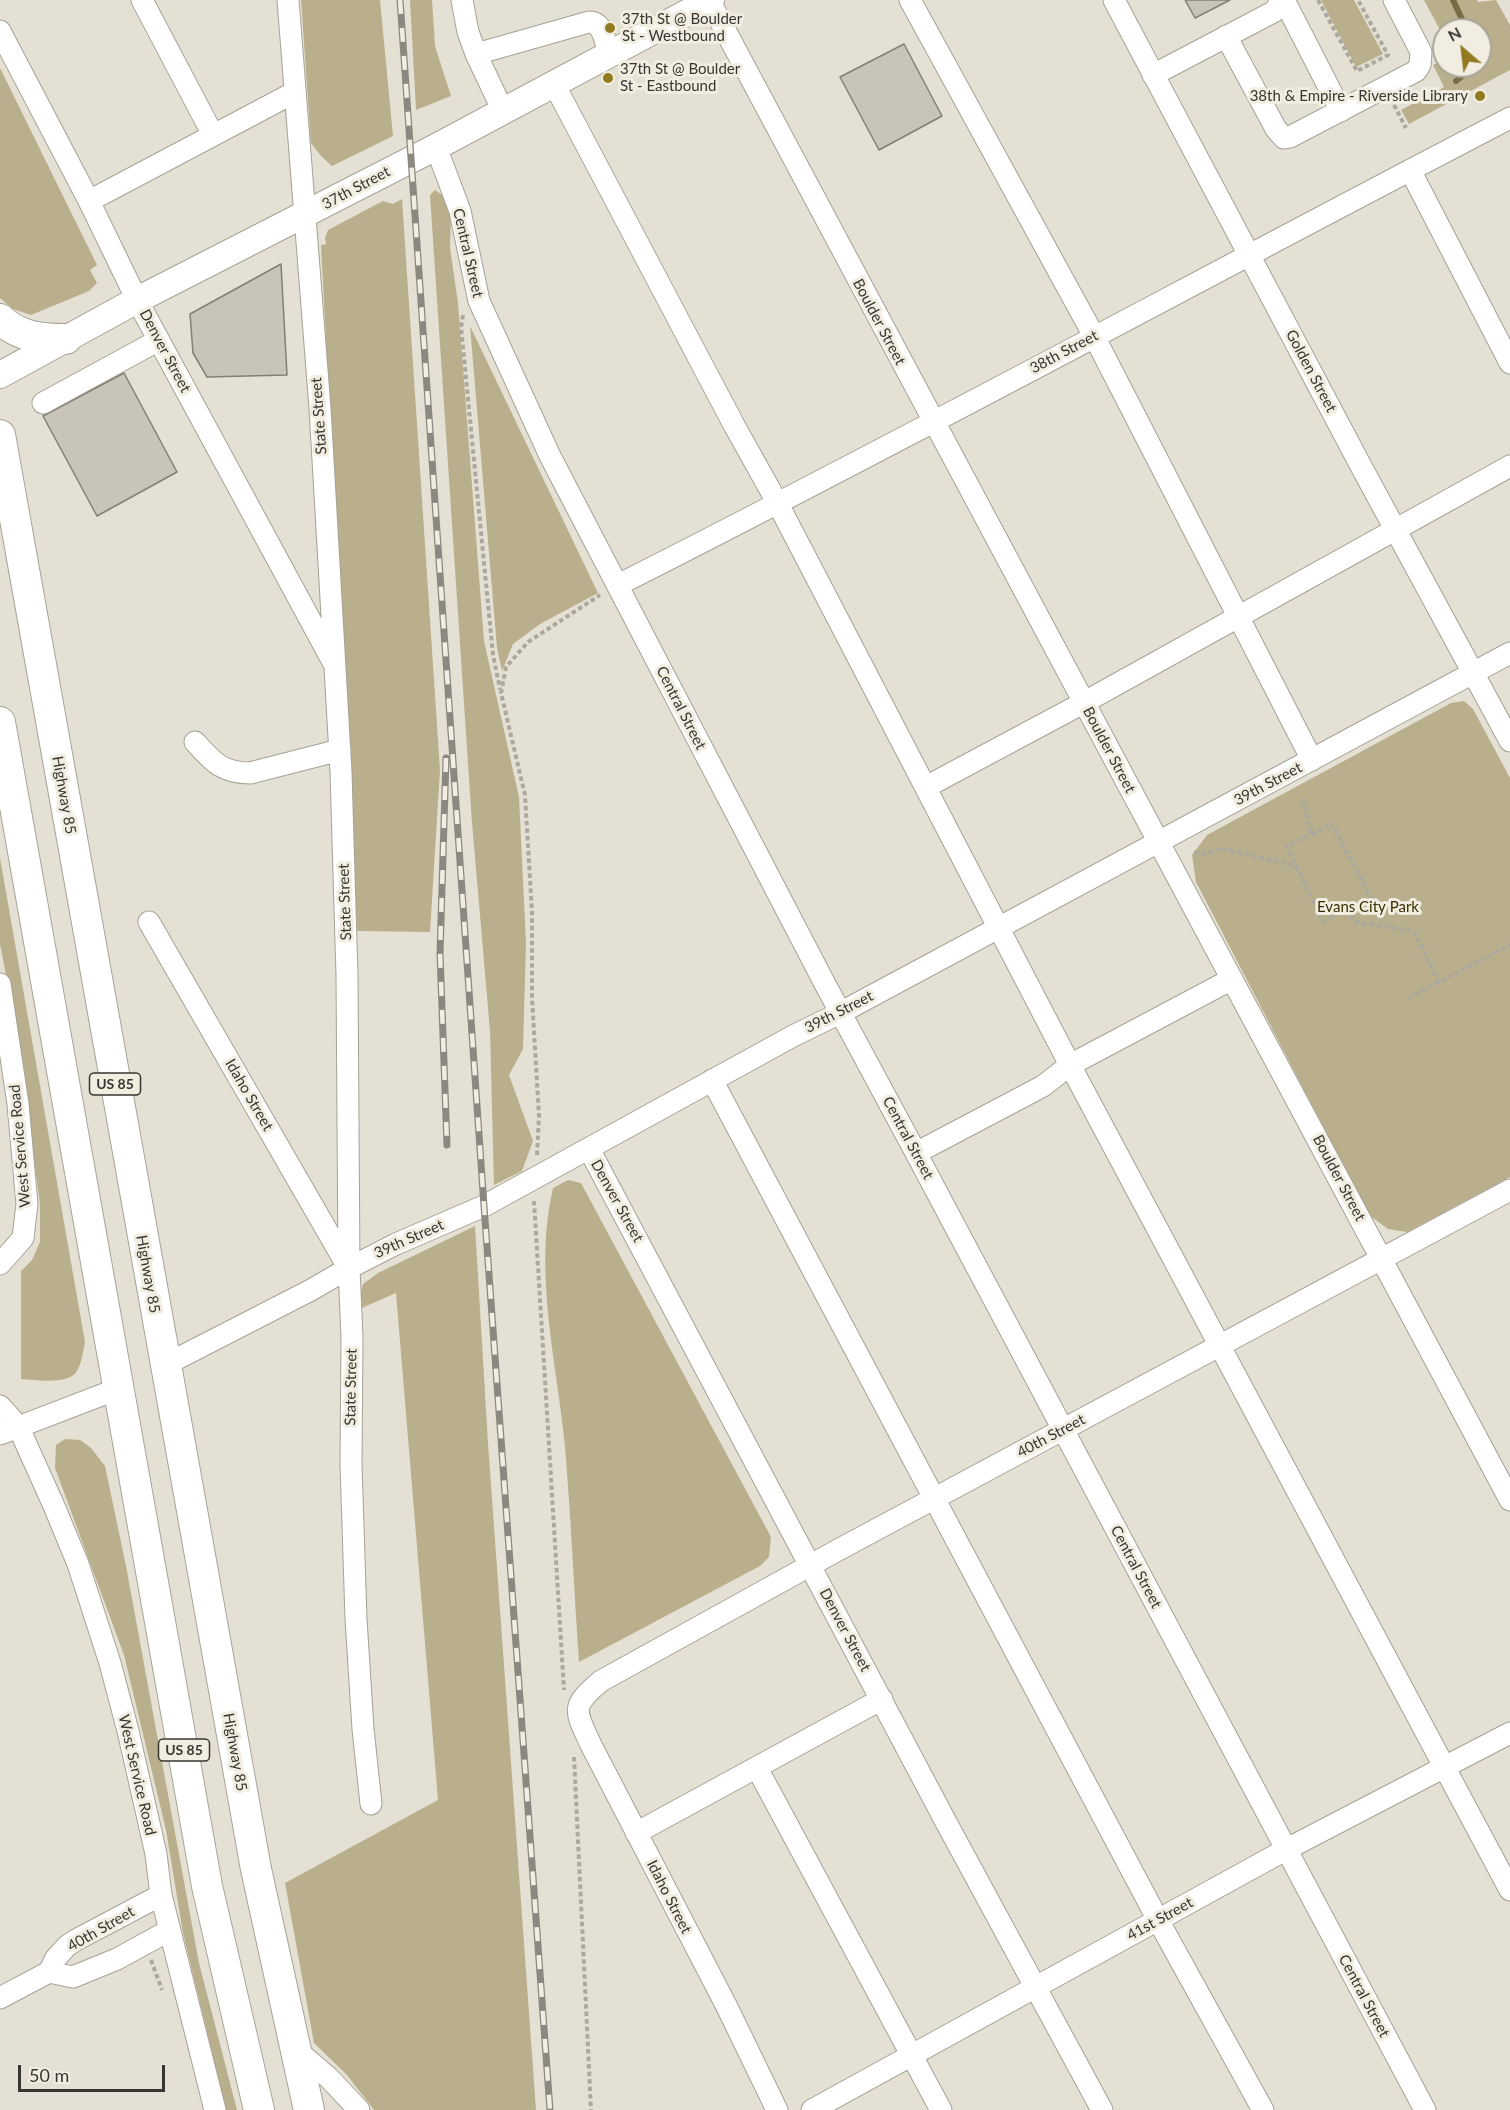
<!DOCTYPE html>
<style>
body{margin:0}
#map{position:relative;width:1510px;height:2110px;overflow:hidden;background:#e4e0d3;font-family:Lato,sans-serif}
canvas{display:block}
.north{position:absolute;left:1432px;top:18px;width:60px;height:60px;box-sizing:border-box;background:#f1ede0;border:2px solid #a7a49a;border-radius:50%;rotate:332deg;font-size:16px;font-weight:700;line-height:24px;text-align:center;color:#383631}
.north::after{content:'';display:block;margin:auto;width:21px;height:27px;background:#917a20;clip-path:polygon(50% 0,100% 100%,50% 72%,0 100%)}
.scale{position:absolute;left:18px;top:2065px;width:147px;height:27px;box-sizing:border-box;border:3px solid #383631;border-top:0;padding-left:8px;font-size:18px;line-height:21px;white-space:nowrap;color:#383631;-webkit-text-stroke:4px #f1ede0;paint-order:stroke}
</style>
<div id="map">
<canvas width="1510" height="2110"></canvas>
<div class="north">N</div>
<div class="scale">50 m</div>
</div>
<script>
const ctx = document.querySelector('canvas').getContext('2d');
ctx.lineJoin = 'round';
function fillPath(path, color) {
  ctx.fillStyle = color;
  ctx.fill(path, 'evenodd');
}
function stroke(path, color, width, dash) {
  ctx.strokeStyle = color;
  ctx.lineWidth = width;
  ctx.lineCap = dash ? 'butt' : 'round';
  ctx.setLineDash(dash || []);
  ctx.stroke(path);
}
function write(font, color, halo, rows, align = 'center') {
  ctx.font = font + ' Lato,sans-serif';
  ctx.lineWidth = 6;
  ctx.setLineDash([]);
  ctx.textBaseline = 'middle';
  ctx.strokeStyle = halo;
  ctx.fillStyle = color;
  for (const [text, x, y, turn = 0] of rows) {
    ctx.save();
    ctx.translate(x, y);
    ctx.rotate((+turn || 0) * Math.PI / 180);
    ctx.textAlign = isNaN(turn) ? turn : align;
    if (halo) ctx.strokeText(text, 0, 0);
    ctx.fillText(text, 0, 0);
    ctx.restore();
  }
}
fillPath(new Path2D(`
 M 301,0 L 380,0 L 393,136 L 332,166 L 322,157 L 311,143 Z
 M 410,0 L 432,0 L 435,46 L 451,96 L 416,110 Z
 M 1321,0 L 1354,0 L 1383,54 L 1356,67 Z
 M 1424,0 L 1452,0 L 1460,19 L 1440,30 Z
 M 1456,0 L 1477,0 L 1478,2 L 1496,0 L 1510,25 L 1510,70 L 1409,124 L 1401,110 L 1444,87 L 1433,65 L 1444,60 L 1444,66 L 1473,66 L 1455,80 L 1455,82 L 1480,66 L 1480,30 L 1469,30 Z
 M 0,68 L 97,265 L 90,270 L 97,283 L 89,291 L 31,315 L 13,309 L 0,298 Z
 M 435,190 L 445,197 L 451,215 L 450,248 L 458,303 L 484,641 L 519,797 L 526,943 L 523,1049 L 509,1075 L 533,1141 L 522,1171 L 494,1185 L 490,1031 L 472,823 L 430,195 Z
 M 402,199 L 440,770 L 430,932 L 357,931 L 321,245 L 326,244 L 325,238 L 328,230 L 383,201 L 393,204 Z
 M 470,326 L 598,593 L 540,624 L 513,644 L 502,671 L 497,648 Z
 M 1464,701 L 1473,709 L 1510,778 L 1510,1177 L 1407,1232 L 1388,1229 L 1369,1215 L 1196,882 L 1192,855 L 1207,835 L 1451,703 Z
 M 0,858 L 85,1342 C 83,1352 82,1362 77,1371 C 69,1385 35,1380 21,1379 L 21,1271 L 32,1260 L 40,1242 L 40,1204 L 17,1032 L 0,944 Z
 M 568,1180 L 581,1183 L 771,1537 L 769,1557 L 760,1566 L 579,1662 C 574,1590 571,1518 565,1447 C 557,1362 533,1273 553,1188 Z
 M 475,1226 L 488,1443 L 536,2110 L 374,2110 L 347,2075 L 314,2043 L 285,1883 L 438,1800 L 396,1293 L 357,1310 L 363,1284 L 378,1273 Z
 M 65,1439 L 80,1440 L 91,1448 L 105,1466 L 126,1566 L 199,1963 L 237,2110 L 226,2110 L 183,1933 L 166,1830 L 124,1655 L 55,1468 L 56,1445 Z`), '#baaf8c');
stroke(new Path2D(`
 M 1453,0 L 1467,30
 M 1448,30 L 1463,22
 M 1441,33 L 1444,32
 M 1456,81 L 1475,66`), '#776b43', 6);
const building = new Path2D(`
 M 1185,0 L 1230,0 L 1195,18 Z
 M 904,44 L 942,116 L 879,150 L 840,77 Z
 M 281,264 L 287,375 L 207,377 L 193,353 L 190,314 Z
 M 124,373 L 177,472 L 97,516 L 43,416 Z`);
fillPath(building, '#c8c5b8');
stroke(building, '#827f73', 1.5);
const minor = new Path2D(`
 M 142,0 L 213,135
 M 288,0 L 320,408 L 341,772 L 347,976 L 349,1268 L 352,1337 L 351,1464 L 356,1619 L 363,1729 L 371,1804
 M 462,0 L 468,32 L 476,54
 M 709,0 L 1510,1500
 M 910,0 L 1094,336 L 1312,760
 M 1114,0 L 1362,468 L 1510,741
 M 1284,0 L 1341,111
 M 0,31 L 89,201 L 137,300 L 333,662
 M 1226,36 L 1276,129 L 1284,138 L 1290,137 L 1416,71 L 1420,65 L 1421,52 L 1394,0
 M 1153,75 L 1275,11 L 1281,0
 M 554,84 L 734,425 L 778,504 L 1070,1065 L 1510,1890
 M 503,111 L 476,54 L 589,22 C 604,22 605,43 609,54
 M 436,147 L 460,211 L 479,301 L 550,456 L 825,984 L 916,1153 L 1425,2110
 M 1410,170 L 1510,363
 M 89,201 L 295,92
 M 43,403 L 159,340
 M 618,585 C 917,434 1212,273 1510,118
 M 195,742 C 213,762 222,773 250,773 L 340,750
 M 926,787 L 1083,703 L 1510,466
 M 149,922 L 348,1267
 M 0,984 L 18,1104 L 27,1204 L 23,1238 L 0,1264
 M 712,1080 L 1158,1920 L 1263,2110
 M 589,1149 L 947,1824 L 1102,2110
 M 916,1153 L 1043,1086 L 1070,1065 L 1232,979
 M 165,1365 L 311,1290 L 349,1268 L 396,1244 L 484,1206 L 793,1036 L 840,1013 L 1510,653
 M 0,1406 L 18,1426 L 54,1506 L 78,1564 L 110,1663 L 128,1731 L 156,1854 L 161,1895 L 215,2110
 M 0,1434 L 120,1388
 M 757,1768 L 941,2110
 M 636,1833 L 882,1699
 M 49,1972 L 73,1977 L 117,1959 L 170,1930
 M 0,1998 L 49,1972 L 56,1958 L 67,1946 L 76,1940 L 161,1895
 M 294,2048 L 329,2078 L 359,2110
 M 777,2110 L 727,2007 L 591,1745 C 575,1710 570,1707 601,1681 L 838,1550 L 1510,1190
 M 812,2110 L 1287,1849 L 1510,1733`);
const major = new Path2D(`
 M 0,375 L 137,300 L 436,147 L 711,0`);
const highway = new Path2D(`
 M 0,319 C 19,337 41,339 66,339
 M 0,435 L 256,1869 L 309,2110
 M 0,722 L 207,1886 L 259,2110`);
stroke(minor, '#a6a296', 23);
stroke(major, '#a6a296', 28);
stroke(highway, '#a6a296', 32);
stroke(new Path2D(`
 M 1318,0 L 1357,71 L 1388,55 L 1358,0
 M 1394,105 L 1406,128
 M 463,315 L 461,327 L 493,655 L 500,689
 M 1303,799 L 1311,834
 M 1194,852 L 1202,854 L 1221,848 L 1296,866 L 1323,921 L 1371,898 L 1332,824 L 1287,846 L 1296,866
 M 1348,909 L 1354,922 L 1414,931 L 1439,983
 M 1408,998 L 1510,945
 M 537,1155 L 539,1116 L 532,998 L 532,912 L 525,795 L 501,693 L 506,667 L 528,642 L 600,595
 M 534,1201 L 564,1690
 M 574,1757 L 591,2110
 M 151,1960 L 162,1990`), '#aba89e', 4, [4.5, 3]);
stroke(minor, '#fff', 21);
stroke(major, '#fff', 26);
stroke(highway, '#fff', 30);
const rail = new Path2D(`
 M 400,0 L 484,1206 L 550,2110
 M 446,758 L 440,953 L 447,1145`);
stroke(rail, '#8b8880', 7);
stroke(rail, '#f1ede0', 4.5, [14]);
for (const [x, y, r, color] of [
 [610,28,6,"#917a20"],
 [608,78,6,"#917a20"],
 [1480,96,6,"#917a20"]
]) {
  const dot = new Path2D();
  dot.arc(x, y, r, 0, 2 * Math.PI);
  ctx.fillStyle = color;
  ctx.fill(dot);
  stroke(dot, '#f1ede0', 2);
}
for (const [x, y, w] of [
 [115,1084,51],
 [184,1750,51]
]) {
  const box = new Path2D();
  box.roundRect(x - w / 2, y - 11, w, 22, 4.5);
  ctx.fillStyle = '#f1ede0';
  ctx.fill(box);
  stroke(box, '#383631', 1.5);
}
write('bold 14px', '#383631', null, [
 ["US 85",115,1084],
 ["US 85",184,1750]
]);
write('15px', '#383631', '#f1ede0', [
 ["37th St @ Boulder",622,19],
 ["St - Westbound",622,36],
 ["37th St @ Boulder",620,69],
 ["St - Eastbound",620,86],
 ["38th & Empire - Riverside Library",1468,96,"right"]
], 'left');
write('15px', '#383631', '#f1ede0', [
 ["37th Street",356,188,-28],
 ["Central Street",468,253,77],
 ["Boulder Street",879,322,62],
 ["Denver Street",165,351,62],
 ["38th Street",1064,352,-28],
 ["Golden Street",1311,371,62],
 ["State Street",319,416,-94],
 ["Central Street",681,708,63],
 ["Boulder Street",1109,750,62],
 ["39th Street",1268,784,-28],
 ["Highway 85",64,795,80],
 ["State Street",345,902,-92],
 ["39th Street",839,1012,-27],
 ["Idaho Street",249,1095,60],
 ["Central Street",908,1138,62],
 ["West Service Road",20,1146,-95],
 ["Boulder Street",1339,1178,62],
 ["Denver Street",617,1201,61],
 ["39th Street",409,1239,-24],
 ["Highway 85",148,1274,80],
 ["State Street",351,1387,-89],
 ["40th Street",1051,1436,-28],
 ["Central Street",1136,1567,62],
 ["Denver Street",845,1630,62],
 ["Highway 85",235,1752,80],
 ["West Service Road",137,1775,77],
 ["Idaho Street",669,1897,63],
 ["41st Street",1160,1919,-29],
 ["40th Street",101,1929,-30],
 ["Central Street",1364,1996,62]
]);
write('15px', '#392d00', '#f1ede0', [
 ["Evans City Park",1368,907]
]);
</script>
